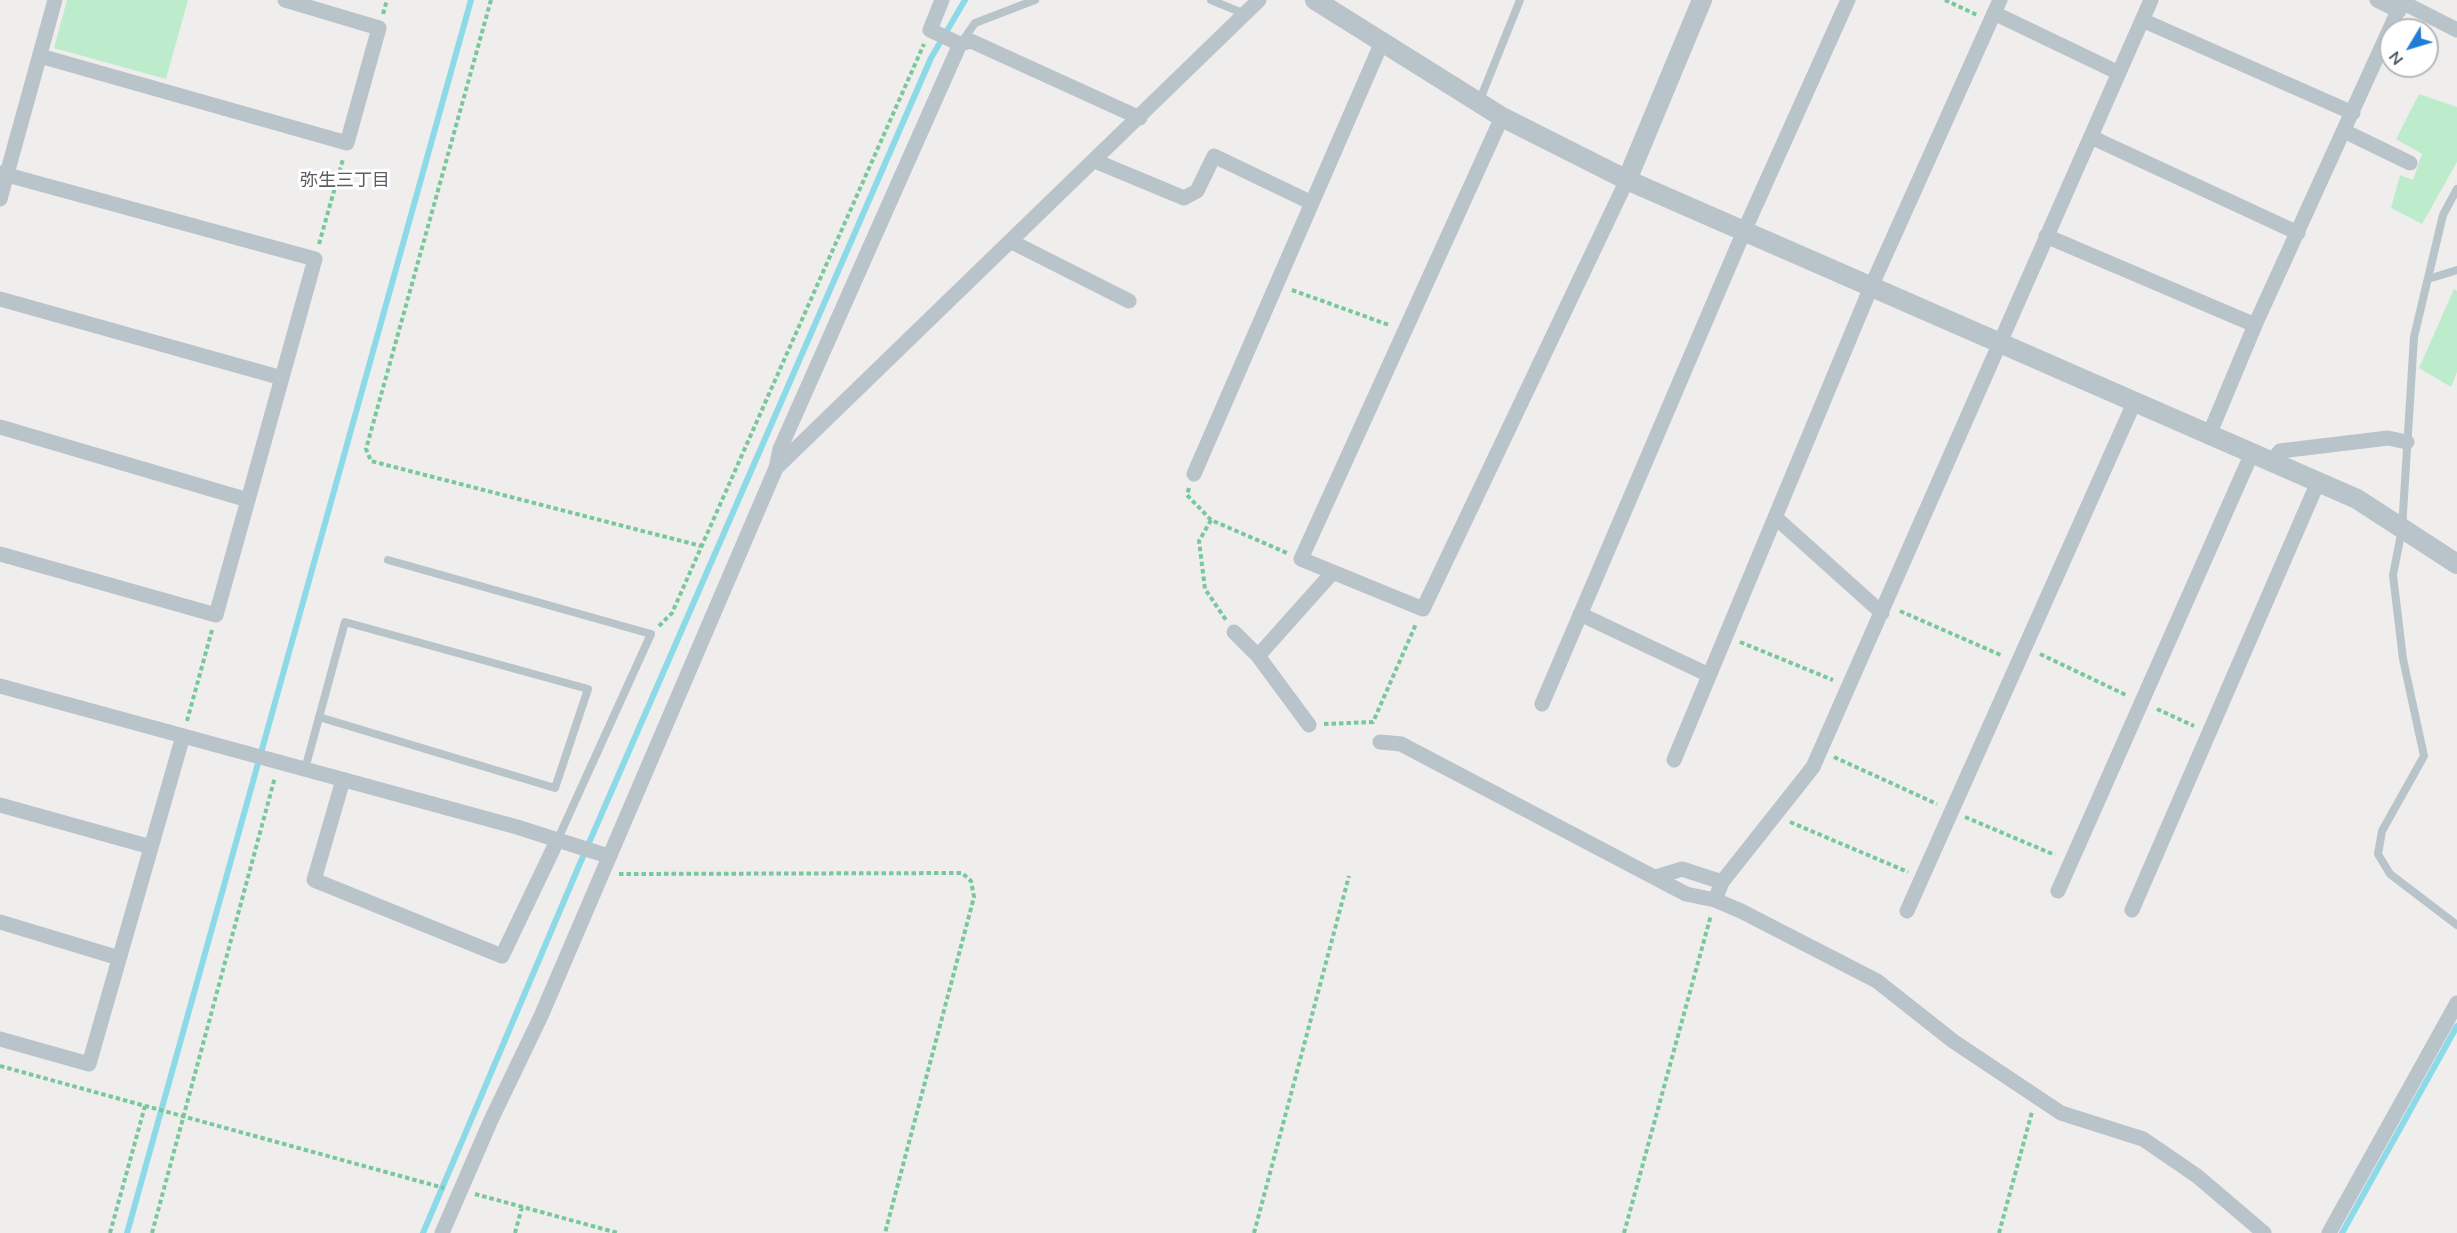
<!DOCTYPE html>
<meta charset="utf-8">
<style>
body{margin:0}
#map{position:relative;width:2457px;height:1233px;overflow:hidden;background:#f0eded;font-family:"Nunito Sans",sans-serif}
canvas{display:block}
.north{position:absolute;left:2379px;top:18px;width:60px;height:60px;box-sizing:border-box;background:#fff;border:2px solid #b5babd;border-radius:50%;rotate:232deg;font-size:16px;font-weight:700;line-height:24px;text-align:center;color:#46525a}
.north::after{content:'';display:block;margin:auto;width:21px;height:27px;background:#217cd5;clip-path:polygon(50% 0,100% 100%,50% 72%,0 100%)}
</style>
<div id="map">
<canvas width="2457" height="1233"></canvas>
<div class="north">N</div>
</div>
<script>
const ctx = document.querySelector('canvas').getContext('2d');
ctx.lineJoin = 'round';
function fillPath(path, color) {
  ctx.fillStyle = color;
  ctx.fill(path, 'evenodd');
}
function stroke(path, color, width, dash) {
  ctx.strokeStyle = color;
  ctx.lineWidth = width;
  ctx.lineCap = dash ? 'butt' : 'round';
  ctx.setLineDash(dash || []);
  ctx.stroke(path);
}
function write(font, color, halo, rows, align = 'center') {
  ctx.font = font + ' "Nunito Sans","Noto Sans JP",sans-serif';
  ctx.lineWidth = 6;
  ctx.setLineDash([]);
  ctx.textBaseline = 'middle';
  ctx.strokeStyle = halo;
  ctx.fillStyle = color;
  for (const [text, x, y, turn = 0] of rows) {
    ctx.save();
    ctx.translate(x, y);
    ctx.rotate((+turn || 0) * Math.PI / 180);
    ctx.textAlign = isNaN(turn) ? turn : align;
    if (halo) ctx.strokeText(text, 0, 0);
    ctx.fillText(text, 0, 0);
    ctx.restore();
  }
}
fillPath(new Path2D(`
 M 67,0 L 188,0 L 166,79 L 54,48 Z
 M 2419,94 L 2457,107 L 2457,162 L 2422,224 L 2391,208 L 2400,175 L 2413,180 L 2422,154 L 2396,139 Z
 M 2454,289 L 2457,291 L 2457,372 L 2451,387 L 2419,368 Z`), '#bdeccc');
stroke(new Path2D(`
 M 127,1233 L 471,0
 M 423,1233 L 578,868 L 931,58 L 965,0
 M 2342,1233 L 2457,1026`), '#8cdae7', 6);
stroke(new Path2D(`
 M 491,0 L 366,449 L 371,461 L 701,546
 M 1945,0 L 1977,15
 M 383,14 L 387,0
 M 319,244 L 343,159
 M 1292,290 L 1389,325
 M 1189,488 L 1187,495 L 1211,520 L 1287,553
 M 1211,520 L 1199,541 L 1205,589 L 1226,620
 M 1900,611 L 2003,656
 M 659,626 L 672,613 L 924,44
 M 1740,642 L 1833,680
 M 2040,654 L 2128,696
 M 2157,709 L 2194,726
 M 187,721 L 212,630
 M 1324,724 L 1373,722 L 1416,624
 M 1834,757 L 1937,804
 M 1965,817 L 2055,855
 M 1790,822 L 1908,872
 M 619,874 L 962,873 L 971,881 L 974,897 L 885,1233
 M 0,1066 L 444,1188
 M 475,1194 L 618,1233
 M 110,1233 L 145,1106
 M 152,1233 L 275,777
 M 515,1233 L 522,1207
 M 1254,1233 L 1349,876
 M 1624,1233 L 1711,915
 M 1999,1233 L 2032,1112`), '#77c89b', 4, [4.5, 3]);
stroke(new Path2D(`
 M 1211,0 L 1245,14
 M 961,43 L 975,23 L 1035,0
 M 1479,102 L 1520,0
 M 2457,189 L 2443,215 L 2414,337 L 2402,529 L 2393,575 L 2403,659 L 2424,756 L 2382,831 L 2378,854 L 2390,874 L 2457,925
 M 2428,279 L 2457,270
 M 388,560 L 651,634 L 557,841
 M 305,769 L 345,622 L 588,689 L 555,788 L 319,717`), '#b9c3ca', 8);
stroke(new Path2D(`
 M 942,0 L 930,30 L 960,44 L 971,41 L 1140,118
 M 2377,0 L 2399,11
 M 2402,2 L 2457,30
 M 1994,13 L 2119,73
 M 2142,20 L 2353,113
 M 40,56 L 347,143 L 379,28 L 285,0
 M 1502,117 L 1301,559 L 1423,609 L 1627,180
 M 2344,131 L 2410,163
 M 2091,137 L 2298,233
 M 1095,161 L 1184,198 L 1197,191 L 1214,156 L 1312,203
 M 0,173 L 315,259 L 216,615 L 0,554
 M 0,199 L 55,0
 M 2046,236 L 2255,325
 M 1010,241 L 1129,301
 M 0,299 L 282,378
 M 0,427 L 248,500
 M 2209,435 L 2255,325 L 2403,0
 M 2271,462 L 2280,451 L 2388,438 L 2407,442
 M 776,468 L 780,449 L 960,44
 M 1194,474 L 1382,42
 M 1775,517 L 1882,613
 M 1580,614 L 1709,675
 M 1234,632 L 1258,656 L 1309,725
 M 1258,656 L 1333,572
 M 0,686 L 517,827 L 608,856
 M 1542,704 L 1745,229 L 1848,0
 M 1380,742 L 1401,744 L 1686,894 L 1715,900 L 1741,911 L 1877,981 L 1953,1041 L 2061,1113 L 2143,1139 L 2197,1176 L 2264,1233
 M 1674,760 L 1871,287 L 2000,0
 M 343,780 L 314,880 L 502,956 L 557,841
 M 0,805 L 151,847
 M 1656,877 L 1682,869 L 1722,882
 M 2058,891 L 2252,453
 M 1715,900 L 1722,882 L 1813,767 L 2151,0
 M 2132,910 L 2318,482
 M 1907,911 L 2134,403
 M 0,922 L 119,958
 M 0,1039 L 89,1064 L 183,736
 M 442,1233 L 491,1120 L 541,1016 L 776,468 L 1259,0
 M 2329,1233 L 2457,1003`), '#b9c3ca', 15);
stroke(new Path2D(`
 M 1315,0 L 1502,117 L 1627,180 L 2357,499 L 2457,564
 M 1627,180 L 1702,0`), '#b9c3ca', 20);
write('18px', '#5a5e62', '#fff', [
 ["弥生三丁目",345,182]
]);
</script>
